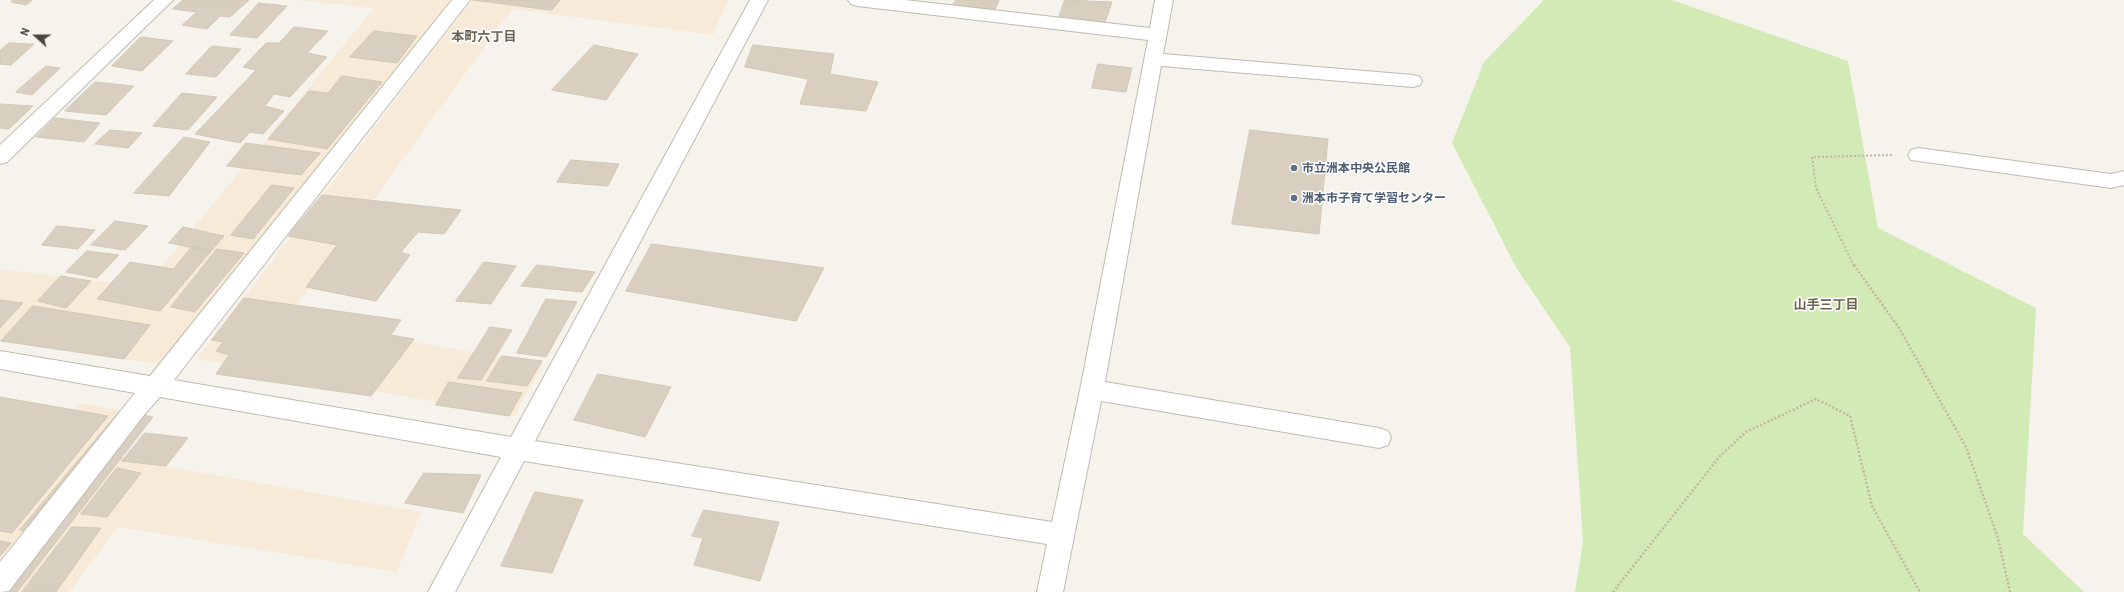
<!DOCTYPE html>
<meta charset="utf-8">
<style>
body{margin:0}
#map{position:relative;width:2124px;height:592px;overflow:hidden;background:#f6f3ec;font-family:Barlow,sans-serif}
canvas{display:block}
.north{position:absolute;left:16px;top:16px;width:40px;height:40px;-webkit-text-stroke:3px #fff;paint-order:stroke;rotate:291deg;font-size:11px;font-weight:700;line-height:16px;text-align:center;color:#4b4439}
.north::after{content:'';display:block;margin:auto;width:14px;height:18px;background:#4b4439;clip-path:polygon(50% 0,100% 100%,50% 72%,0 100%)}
</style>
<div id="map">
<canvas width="2124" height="592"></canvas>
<div class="north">N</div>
</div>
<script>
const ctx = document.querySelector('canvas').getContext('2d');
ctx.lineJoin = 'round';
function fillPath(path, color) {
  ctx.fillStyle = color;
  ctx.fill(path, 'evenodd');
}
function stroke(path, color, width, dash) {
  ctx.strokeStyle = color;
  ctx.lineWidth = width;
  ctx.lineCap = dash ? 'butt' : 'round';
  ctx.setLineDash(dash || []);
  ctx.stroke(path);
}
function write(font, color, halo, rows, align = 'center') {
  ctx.font = font + ' Barlow,"Noto Sans JP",sans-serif';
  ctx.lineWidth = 3;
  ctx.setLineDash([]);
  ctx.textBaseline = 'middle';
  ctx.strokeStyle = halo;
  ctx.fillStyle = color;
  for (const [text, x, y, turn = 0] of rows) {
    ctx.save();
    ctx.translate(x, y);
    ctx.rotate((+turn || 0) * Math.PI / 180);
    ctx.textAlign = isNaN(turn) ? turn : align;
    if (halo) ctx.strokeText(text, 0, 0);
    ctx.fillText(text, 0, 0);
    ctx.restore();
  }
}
fillPath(new Path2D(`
 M 296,0 L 456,0 L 163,365 L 0,340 L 0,269 L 145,287 L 374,8 Z
 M 472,0 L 728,0 L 713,35 L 512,9 L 286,320 L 543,364 L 514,416 L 197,359 Z
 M 81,403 L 119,410 L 0,560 L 0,502 Z
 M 110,456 L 421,512 L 397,572 L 118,527 L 69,592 L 6,592 Z`), '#f7ead8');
fillPath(new Path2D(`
 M 1544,0 L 1672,0 L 1848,61 L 1878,228 L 2036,308 L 2023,534 L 2084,592 L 1575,592 L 1583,542 L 1570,347 L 1517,269 L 1452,143 L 1484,62 Z`), '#d2eab5');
const building = new Path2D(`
 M 13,0 L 32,0 L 26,5 L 11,2 Z
 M 183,0 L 249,0 L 230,17 L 220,16 L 207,29 L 182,25 L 197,12 L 173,9 Z
 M 473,0 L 560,0 L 552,10 Z
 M 956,0 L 999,0 L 994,13 L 952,7 Z
 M 1065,0 L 1112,2 L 1104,25 L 1058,20 Z
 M 259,3 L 287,6 L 257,38 L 230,35 Z
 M 294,27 L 328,31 L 307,53 L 327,57 L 290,97 L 274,94 L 265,106 L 284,111 L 263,134 L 250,132 L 240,143 L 195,134 L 256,70 L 243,67 L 266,43 L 279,43 Z
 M 374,31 L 417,36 L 397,63 L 350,57 Z
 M 141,37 L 173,41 L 142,71 L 112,66 Z
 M 9,43 L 34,44 L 11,65 L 0,64 L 0,51 Z
 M 594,45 L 638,54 L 606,100 L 552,90 Z
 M 753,45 L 834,54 L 830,74 L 878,82 L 866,111 L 800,104 L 808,79 L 745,67 Z
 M 212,46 L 241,49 L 216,77 L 186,74 Z
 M 1098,64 L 1132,68 L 1126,92 L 1092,88 Z
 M 46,66 L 60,68 L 32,95 L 16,92 Z
 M 342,76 L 382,82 L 327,149 L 268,139 L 309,91 L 328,93 Z
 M 95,82 L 134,86 L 106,115 L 65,111 Z
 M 182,93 L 217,97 L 188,130 L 153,126 Z
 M 0,104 L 33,106 L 9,129 L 0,128 Z
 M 55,118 L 100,123 L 84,142 L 36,137 Z
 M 110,130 L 142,133 L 128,148 L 95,144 Z
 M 1250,130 L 1328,139 L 1319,234 L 1232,224 Z
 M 184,137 L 210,142 L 169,196 L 134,193 Z
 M 246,143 L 320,153 L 301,175 L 227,166 Z
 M 571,160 L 619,164 L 608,186 L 557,182 Z
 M 272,185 L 294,188 L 253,239 L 231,235 Z
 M 322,195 L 461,210 L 444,234 L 418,232 L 401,252 L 410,255 L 376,301 L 306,287 L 337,245 L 288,236 Z
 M 115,221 L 148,226 L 125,250 L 91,245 Z
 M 57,226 L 95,230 L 78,249 L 42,245 Z
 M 183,227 L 224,236 L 211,251 L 169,243 Z
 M 652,244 L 824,268 L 796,321 L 626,291 Z
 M 192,247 L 211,251 L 160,311 L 97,299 L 130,262 L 173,269 Z
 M 217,249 L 244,253 L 195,312 L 171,307 Z
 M 87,251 L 119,255 L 97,278 L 66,272 Z
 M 484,262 L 516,266 L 491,304 L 456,301 Z
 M 537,265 L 595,272 L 582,292 L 521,286 Z
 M 61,276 L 91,281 L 66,308 L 38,301 Z
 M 244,298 L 401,320 L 391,335 L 414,339 L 371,396 L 216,374 L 229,355 L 216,351 L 223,342 L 212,340 Z
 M 546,299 L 577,302 L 546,357 L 517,353 Z
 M 0,300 L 23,303 L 0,328 Z
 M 33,306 L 150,325 L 124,359 L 1,341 Z
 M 490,327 L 512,330 L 481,380 L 458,378 Z
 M 502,356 L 542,361 L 527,386 L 487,381 Z
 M 598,374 L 671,387 L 645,437 L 574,420 Z
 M 449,382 L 522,393 L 509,416 L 436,405 Z
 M 0,397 L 108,416 L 12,533 L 0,531 Z
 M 120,411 L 153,417 L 17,592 L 0,592 L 0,570 L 30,533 L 20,530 Z
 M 145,433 L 188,438 L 166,466 L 122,461 Z
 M 117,468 L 141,473 L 107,517 L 81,514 Z
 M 424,473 L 481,475 L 463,513 L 405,503 Z
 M 535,492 L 583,500 L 552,573 L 501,566 Z
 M 704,510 L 779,522 L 760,581 L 694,565 L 703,538 L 692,536 Z
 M 72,527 L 101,528 L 56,592 L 22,592 Z
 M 0,541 L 11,543 L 0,556 Z`);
fillPath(building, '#d8cfc1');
stroke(building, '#d3c7b4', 1);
const minor = new Path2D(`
 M 154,0 L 173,0 L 7,162 L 0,164 L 0,145 Z
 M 452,0 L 470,0 L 174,380 L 511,437 L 750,0 L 768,0 L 535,441 L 1052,522 L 1080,390 L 1148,40 L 857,6 L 851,4 L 848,0 L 905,0 L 1150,28 L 1155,0 L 1173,0 L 1163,54 L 1413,75 L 1420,77 L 1422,81 L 1420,85 L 1413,87 L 1161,66 L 1105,382 L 1379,428 L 1388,431 L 1391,438 L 1388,445 L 1379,448 L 1101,401 L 1063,592 L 1037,592 L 1047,544 L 524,461 L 455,592 L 428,592 L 501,457 L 160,397 L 144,415 L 9,591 L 0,592 L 0,562 L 135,393 L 0,369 L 0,351 L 150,376 Z
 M 1918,148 L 2111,174 L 2124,171 L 2124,185 L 2111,188 L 1911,160 L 1908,155 L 1911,150 Z`);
stroke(minor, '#c2bbae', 2);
stroke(new Path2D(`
 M 1854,266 L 1816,188 L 1812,157 L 1892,155`), '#c4b79f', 2, [2, 2]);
stroke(new Path2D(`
 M 1854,265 L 1899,328 L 1966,447 L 1998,538 L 2010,592
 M 1613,592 L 1720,456 L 1746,432 L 1816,399 L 1850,416 L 1872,506 L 1920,592`), '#c4b79f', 2.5, [2, 2]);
fillPath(minor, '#fff');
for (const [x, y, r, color] of [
 [1294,168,4,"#5c6f8a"],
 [1294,198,4,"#5c6f8a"]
]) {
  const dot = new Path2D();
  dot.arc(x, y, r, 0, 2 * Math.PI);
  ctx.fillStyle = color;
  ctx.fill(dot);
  stroke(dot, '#fff', 1.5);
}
write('bold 12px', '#4e5e75', '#fff', [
 ["市立洲本中央公民館",1302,168],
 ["洲本市子育て学習センター",1302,198]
], 'left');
write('bold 13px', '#6e6250', '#fff', [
 ["本町六丁目",484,37],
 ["山手三丁目",1826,305]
]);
</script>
